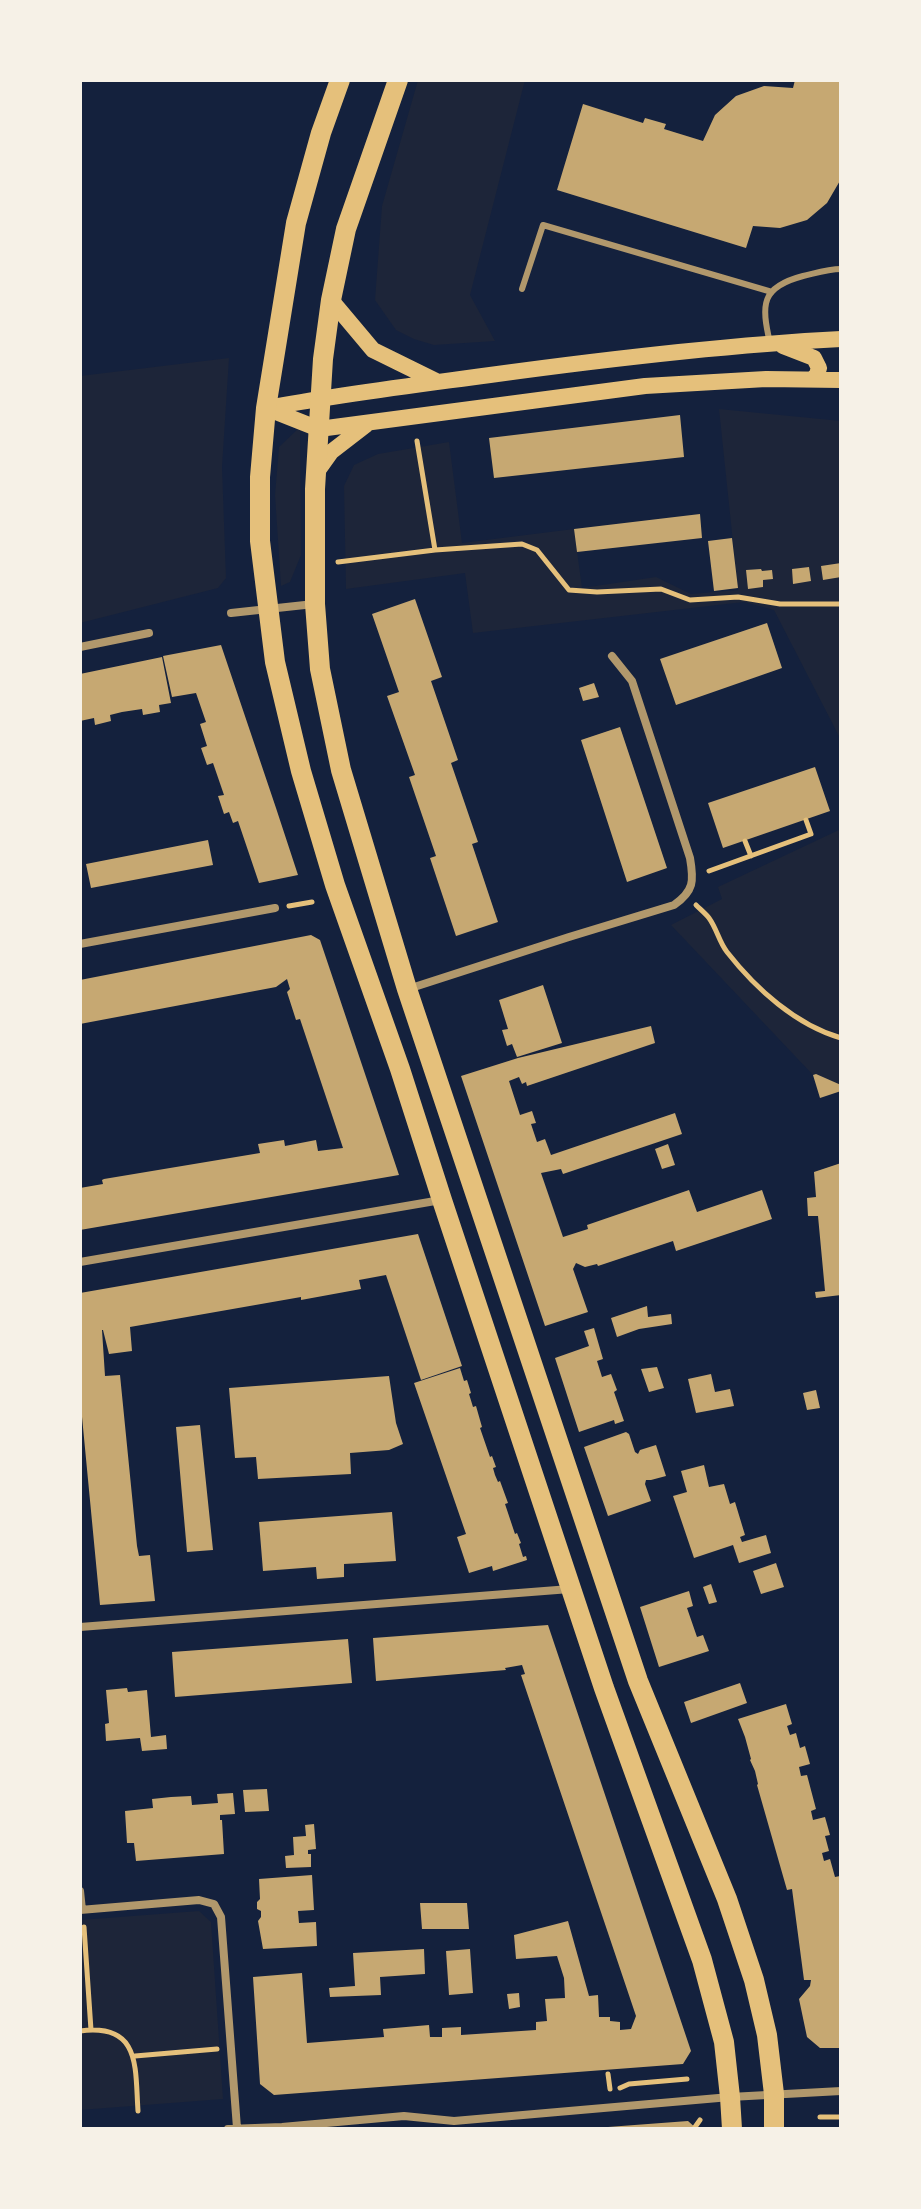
<!DOCTYPE html>
<style>
body{margin:0}
#map{position:relative;width:921px;height:2209px;overflow:hidden;background:#14213d;font-family:Commissioner,sans-serif}
canvas{display:block}
.frame{position:absolute;inset:0;border:82px solid #f6f1e7;pointer-events:none}
</style>
<div id="map">
<canvas width="921" height="2209"></canvas>
<div class="frame"></div>
</div>
<script>
const ctx = document.querySelector('canvas').getContext('2d');
ctx.lineJoin = 'round';
function fillPath(path, color) {
  ctx.fillStyle = color;
  ctx.fill(path, 'evenodd');
}
function stroke(path, color, width, dash) {
  ctx.strokeStyle = color;
  ctx.lineWidth = width;
  ctx.lineCap = dash ? 'butt' : 'round';
  ctx.setLineDash(dash || []);
  ctx.stroke(path);
}
fillPath(new Path2D(`
 M 418,80 L 525,80 L 470,295 L 495,341 L 434,345 L 414,339 L 396,330 L 375,300 L 382,206 Z
 M 229,358 L 222,467 L 226,578 L 218,588 L 80,623 L 80,376 Z
 M 719,409 L 841,421 L 841,740 L 774,610 L 744,602 L 473,633 L 465,573 L 346,589 L 344,486 L 354,465 L 378,454 L 449,442 L 462,543 L 574,529 L 582,588 L 656,577 L 691,594 L 738,590 Z
 M 300,427 L 301,555 L 290,582 L 281,586 L 275,495 L 279,447 Z
 M 841,829 L 841,1087 L 813,1075 L 671,925 L 722,899 L 718,887 Z
 M 199,1911 L 211,1922 L 223,2099 L 80,2110 L 80,1920 Z`), '#1d2539');
fillPath(new Path2D(`
 M 795,80 L 841,80 L 841,179 L 827,203 L 807,220 L 780,228 L 753,226 L 746,248 L 557,190 L 583,104 L 643,123 L 645,118 L 666,124 L 664,129 L 703,141 L 715,115 L 736,96 L 764,86 L 793,88 Z
 M 680,415 L 684,457 L 494,478 L 489,438 Z
 M 700,514 L 702,538 L 577,552 L 574,529 Z
 M 732,538 L 738,588 L 714,591 L 708,541 Z
 M 841,563 L 841,577 L 823,580 L 821,566 Z
 M 809,567 L 811,581 L 793,584 L 792,569 Z
 M 761,569 L 762,571 L 772,570 L 773,579 L 763,580 L 763,587 L 748,589 L 746,570 Z
 M 415,599 L 442,677 L 431,681 L 458,760 L 451,763 L 478,842 L 472,844 L 498,922 L 456,936 L 430,858 L 436,856 L 409,777 L 415,775 L 387,696 L 399,692 L 372,614 Z
 M 767,623 L 782,668 L 676,705 L 660,659 Z
 M 221,645 L 276,808 L 298,875 L 259,883 L 238,821 L 233,823 L 229,812 L 224,814 L 218,796 L 224,795 L 213,763 L 207,765 L 201,748 L 207,746 L 200,724 L 206,722 L 196,693 L 172,697 L 163,656 Z
 M 162,657 L 171,703 L 159,705 L 160,712 L 143,715 L 142,709 L 122,712 L 110,715 L 111,721 L 95,725 L 94,718 L 80,721 L 80,674 Z
 M 594,683 L 599,697 L 583,701 L 579,688 Z
 M 620,727 L 667,868 L 627,882 L 581,740 Z
 M 815,767 L 830,811 L 723,848 L 708,803 Z
 M 208,840 L 213,865 L 91,888 L 86,864 Z
 M 311,935 L 320,940 L 399,1175 L 80,1230 L 80,1188 L 103,1184 L 102,1180 L 104,1179 L 260,1153 L 258,1144 L 284,1140 L 285,1146 L 316,1140 L 318,1151 L 343,1148 L 300,1019 L 296,1020 L 287,992 L 290,989 L 287,979 L 276,987 L 80,1024 L 80,980 Z
 M 543,985 L 562,1043 L 517,1057 L 512,1044 L 507,1046 L 502,1030 L 508,1029 L 499,1000 Z
 M 651,1026 L 655,1043 L 527,1086 L 526,1082 L 522,1084 L 519,1077 L 509,1081 L 520,1115 L 532,1111 L 536,1123 L 531,1124 L 537,1142 L 545,1139 L 551,1155 L 675,1113 L 682,1134 L 563,1174 L 561,1169 L 541,1173 L 563,1237 L 588,1229 L 587,1225 L 689,1190 L 697,1212 L 762,1190 L 772,1219 L 676,1251 L 673,1241 L 598,1266 L 597,1264 L 585,1267 L 576,1263 L 573,1269 L 588,1312 L 545,1326 L 461,1076 L 518,1058 Z
 M 816,1074 L 841,1085 L 841,1091 L 820,1098 L 813,1075 Z
 M 668,1144 L 675,1165 L 662,1169 L 655,1149 Z
 M 841,1163 L 841,1295 L 816,1298 L 815,1292 L 825,1291 L 818,1216 L 808,1216 L 807,1198 L 816,1197 L 814,1172 Z
 M 418,1234 L 462,1366 L 421,1380 L 386,1275 L 359,1280 L 361,1289 L 301,1300 L 301,1297 L 130,1327 L 132,1351 L 109,1354 L 103,1330 L 102,1330 L 105,1376 L 120,1375 L 137,1546 L 139,1556 L 150,1555 L 155,1601 L 100,1605 L 80,1396 L 80,1293 Z
 M 647,1306 L 648,1317 L 671,1314 L 672,1324 L 639,1329 L 617,1337 L 611,1318 Z
 M 594,1328 L 603,1359 L 597,1361 L 602,1377 L 611,1374 L 617,1390 L 614,1392 L 624,1421 L 615,1424 L 614,1420 L 579,1432 L 555,1358 L 589,1346 L 584,1331 Z
 M 657,1367 L 664,1388 L 649,1392 L 641,1369 Z
 M 460,1368 L 464,1381 L 467,1380 L 471,1393 L 469,1394 L 473,1407 L 476,1406 L 482,1427 L 480,1428 L 490,1457 L 492,1456 L 496,1467 L 493,1468 L 495,1475 L 498,1482 L 500,1481 L 508,1503 L 505,1504 L 515,1534 L 517,1533 L 521,1543 L 519,1544 L 523,1557 L 526,1556 L 527,1560 L 493,1571 L 492,1566 L 469,1573 L 457,1537 L 466,1534 L 414,1383 Z
 M 711,1374 L 715,1392 L 730,1389 L 734,1406 L 696,1413 L 688,1379 Z
 M 389,1376 L 396,1423 L 403,1444 L 389,1450 L 350,1453 L 351,1474 L 258,1479 L 256,1457 L 235,1458 L 229,1388 Z
 M 816,1390 L 820,1408 L 807,1410 L 803,1393 Z
 M 200,1425 L 213,1550 L 187,1552 L 176,1427 Z
 M 626,1432 L 629,1434 L 635,1452 L 638,1454 L 640,1450 L 656,1445 L 666,1476 L 651,1480 L 646,1480 L 645,1484 L 651,1501 L 608,1516 L 584,1447 Z
 M 704,1465 L 709,1487 L 724,1484 L 730,1504 L 735,1502 L 745,1535 L 740,1537 L 742,1542 L 766,1535 L 771,1553 L 739,1563 L 733,1545 L 694,1558 L 673,1496 L 687,1492 L 681,1471 Z
 M 392,1512 L 396,1561 L 344,1564 L 344,1577 L 317,1579 L 316,1567 L 263,1571 L 259,1522 Z
 M 776,1563 L 784,1587 L 761,1594 L 753,1571 Z
 M 711,1584 L 717,1602 L 709,1604 L 703,1587 Z
 M 689,1591 L 693,1606 L 687,1608 L 697,1637 L 703,1635 L 709,1651 L 659,1667 L 640,1607 Z
 M 548,1625 L 691,2051 L 683,2064 L 274,2095 L 260,2084 L 253,1977 L 302,1973 L 307,2043 L 384,2037 L 383,2029 L 429,2025 L 430,2037 L 442,2037 L 442,2028 L 461,2027 L 461,2035 L 536,2030 L 536,2022 L 547,2021 L 545,1999 L 565,1998 L 564,1978 L 557,1956 L 516,1959 L 514,1935 L 568,1921 L 589,1996 L 598,1995 L 599,2017 L 610,2017 L 610,2021 L 620,2022 L 620,2030 L 631,2029 L 636,2016 L 521,1675 L 525,1674 L 522,1665 L 505,1668 L 506,1670 L 376,1681 L 373,1638 Z
 M 348,1639 L 352,1683 L 175,1697 L 172,1652 Z
 M 740,1683 L 747,1703 L 691,1723 L 684,1702 Z
 M 127,1688 L 128,1692 L 147,1690 L 151,1737 L 166,1735 L 167,1749 L 142,1751 L 140,1738 L 106,1741 L 105,1724 L 109,1723 L 106,1690 Z
 M 786,1704 L 792,1724 L 787,1726 L 790,1735 L 796,1733 L 800,1748 L 805,1746 L 810,1764 L 799,1767 L 801,1776 L 807,1775 L 816,1809 L 811,1811 L 813,1820 L 825,1817 L 830,1835 L 825,1836 L 829,1851 L 822,1853 L 824,1861 L 830,1859 L 835,1877 L 840,1876 L 841,2048 L 820,2048 L 807,2037 L 799,1999 L 810,1986 L 811,1980 L 804,1980 L 792,1889 L 787,1890 L 757,1785 L 758,1784 L 755,1771 L 750,1760 L 751,1759 L 745,1737 L 738,1719 Z
 M 267,1789 L 269,1811 L 245,1812 L 243,1790 Z
 M 233,1793 L 235,1814 L 220,1815 L 220,1820 L 222,1820 L 224,1854 L 136,1861 L 134,1843 L 127,1843 L 125,1811 L 153,1808 L 152,1799 L 171,1797 L 191,1796 L 192,1805 L 218,1803 L 217,1794 Z
 M 314,1824 L 316,1849 L 308,1850 L 308,1854 L 311,1854 L 311,1867 L 286,1868 L 285,1856 L 294,1855 L 293,1837 L 306,1836 L 305,1825 Z
 M 312,1875 L 314,1910 L 298,1911 L 299,1923 L 316,1922 L 317,1946 L 263,1949 L 258,1921 L 261,1917 L 261,1911 L 257,1909 L 257,1902 L 260,1899 L 259,1879 Z
 M 420,1903 L 467,1903 L 469,1929 L 422,1929 Z
 M 424,1949 L 425,1974 L 380,1977 L 381,1995 L 330,1997 L 329,1988 L 355,1986 L 353,1953 Z
 M 470,1949 L 473,1993 L 449,1995 L 446,1951 Z
 M 519,1993 L 520,2007 L 509,2009 L 507,1994 Z
 M 688,2121 L 697,2129 L 608,2129 L 608,2127 Z`), '#c6a872');
stroke(new Path2D(`
 M 417,441 L 435,550
 M 338,562 L 435,550 L 522,544 L 537,550 L 569,590 L 597,592 L 661,589 L 690,600 L 738,597 L 780,604 L 841,604
 M 745,841 L 751,856
 M 709,871 L 811,834 L 806,820
 M 696,905 C 700,909 706,914 709,918 C 717,929 719,942 727,952 C 756,989 796,1025 841,1038
 M 289,906 L 312,902
 M 84,1927 L 91,2030
 M 80,2031 C 141,2023 135,2067 138,2111
 M 135,2056 L 217,2049
 M 608,2074 L 610,2089
 M 620,2088 L 629,2084 L 687,2079
 M 820,2117 L 841,2117
 M 695,2127 L 700,2120`), '#e5c07b', 5);
stroke(new Path2D(`
 M 522,289 L 543,225 L 772,292
 M 770,343 C 761,304 761,287 803,276 C 816,273 828,269 841,269`), '#b1986c', 6);
stroke(new Path2D(`
 M 231,613 L 314,604
 M 80,647 L 149,633
 M 80,944 L 275,908
 M 408,989 L 569,937 L 674,905 C 694,891 694,881 690,858 L 632,681 L 612,656
 M 80,1262 L 441,1200
 M 80,1627 L 570,1589
 M 80,1891 L 82,1910
 M 80,1910 L 199,1900 L 214,1904 L 221,1917 L 237,2128
 M 228,2129 L 282,2127 L 404,2116 L 454,2121 L 730,2097 L 841,2091`), '#b1986c', 8);
stroke(new Path2D(`
 M 331,300 L 373,350 L 436,381
 M 783,346 L 814,358 L 819,368 L 816,377 L 812,379
 M 266,408 L 319,429 L 645,386 L 766,379 L 841,380
 M 267,408 C 341,394 416,385 490,375 C 607,359 723,345 841,339
 M 316,473 L 331,452 L 366,425`), '#e5c07b', 16);
stroke(new Path2D(`
 M 340,80 L 321,133 L 296,223 L 266,408 L 260,477 L 260,541 L 275,662 L 301,771 L 335,885 L 400,1069 L 442,1200 L 604,1688 L 702,1960 L 724,2042 L 730,2097 L 732,2129
 M 398,80 L 346,229 L 331,300 L 323,359 L 315,489 L 315,604 L 320,669 L 341,770 L 407,989 L 638,1681 L 727,1899 L 754,1980 L 767,2035 L 774,2094 L 774,2129`), '#e5c07b', 20);
</script>
